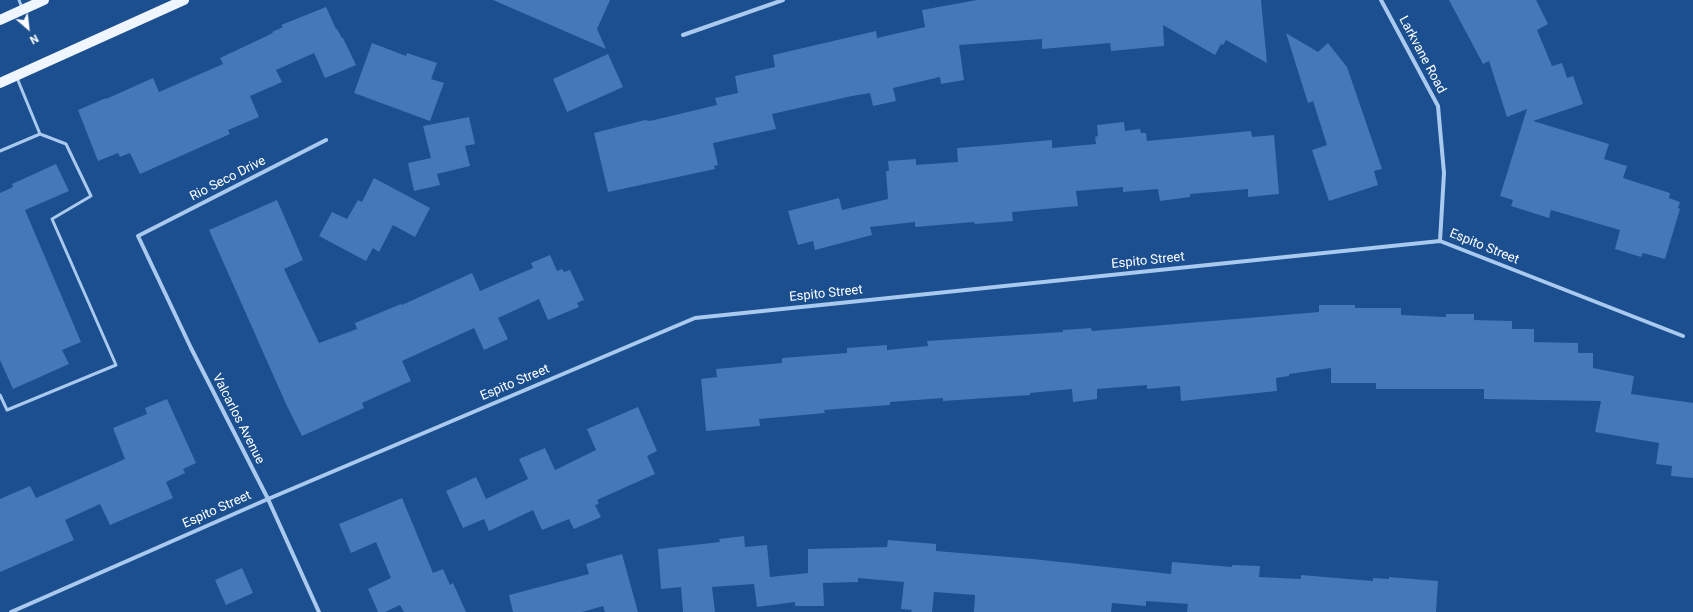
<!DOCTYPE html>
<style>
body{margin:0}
#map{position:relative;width:1693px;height:612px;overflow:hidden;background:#1b4f8f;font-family:Roboto,sans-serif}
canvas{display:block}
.north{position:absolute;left:8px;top:8px;width:40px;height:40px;-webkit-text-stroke:3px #1b4f8f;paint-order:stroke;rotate:152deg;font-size:11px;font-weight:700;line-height:16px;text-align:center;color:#fff}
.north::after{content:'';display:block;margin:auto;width:14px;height:18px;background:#fff;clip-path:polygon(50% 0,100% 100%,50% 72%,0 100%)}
</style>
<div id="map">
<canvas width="1693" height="612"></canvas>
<div class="north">N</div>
</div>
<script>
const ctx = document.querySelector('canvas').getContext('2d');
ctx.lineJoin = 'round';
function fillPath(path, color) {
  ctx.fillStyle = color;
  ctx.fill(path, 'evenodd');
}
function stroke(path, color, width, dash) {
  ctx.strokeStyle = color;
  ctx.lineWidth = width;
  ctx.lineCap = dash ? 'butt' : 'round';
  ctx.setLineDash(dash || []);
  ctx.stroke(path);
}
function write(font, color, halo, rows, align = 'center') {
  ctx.font = font + ' Roboto,sans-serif';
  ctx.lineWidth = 3;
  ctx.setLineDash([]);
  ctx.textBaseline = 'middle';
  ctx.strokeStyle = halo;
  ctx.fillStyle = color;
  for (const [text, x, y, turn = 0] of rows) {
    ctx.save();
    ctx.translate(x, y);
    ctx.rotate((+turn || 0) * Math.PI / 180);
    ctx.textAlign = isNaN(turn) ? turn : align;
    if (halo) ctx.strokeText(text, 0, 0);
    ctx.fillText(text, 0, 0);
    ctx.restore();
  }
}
fillPath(new Path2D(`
 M 493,0 L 610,0 L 597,29 L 606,49 Z
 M 977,0 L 1261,0 L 1267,63 L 1226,40 L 1223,45 L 1221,44 L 1215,55 L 1163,25 L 1164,46 L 1111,51 L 1110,43 L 1042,49 L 1042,39 L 959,45 L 964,80 L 941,84 L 940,77 L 893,88 L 896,101 L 873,106 L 870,93 L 852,96 L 772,114 L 776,129 L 713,143 L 718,165 L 714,166 L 715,169 L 608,192 L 594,133 L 645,120 L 650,121 L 717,105 L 715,98 L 738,93 L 735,76 L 775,67 L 773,55 L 876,31 L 877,38 L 925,27 L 922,10 Z
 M 1449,0 L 1536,0 L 1548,24 L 1537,30 L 1552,66 L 1562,63 L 1567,78 L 1573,76 L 1583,104 L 1533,121 L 1609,144 L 1604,159 L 1627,166 L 1623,178 L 1670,193 L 1669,198 L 1680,202 L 1678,208 L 1680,209 L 1665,259 L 1643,253 L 1641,257 L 1615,249 L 1620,230 L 1551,210 L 1549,218 L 1511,206 L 1513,200 L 1500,196 L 1527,109 L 1507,117 L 1489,61 L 1483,64 Z
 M 326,7 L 336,29 L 337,29 L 342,38 L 343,38 L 356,65 L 325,78 L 314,53 L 276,70 L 282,82 L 250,96 L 259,117 L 228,130 L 230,134 L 140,174 L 130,153 L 120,157 L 118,153 L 98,161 L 78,110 L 106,98 L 106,99 L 153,78 L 159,92 L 223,64 L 220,58 L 273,33 L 272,32 L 283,27 L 281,25 Z
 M 1286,33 L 1318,52 L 1328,43 L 1347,67 L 1382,169 L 1374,171 L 1378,185 L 1329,201 L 1312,150 L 1327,145 L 1313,101 L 1308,103 Z
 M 372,43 L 406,56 L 407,53 L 437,63 L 431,79 L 444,83 L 430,121 L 354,93 Z
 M 608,54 L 623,87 L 567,112 L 553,79 Z
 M 469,117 L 475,144 L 465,146 L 470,166 L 437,174 L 440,185 L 414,191 L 408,163 L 431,158 L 423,126 Z
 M 1124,122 L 1125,131 L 1140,129 L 1141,133 L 1146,133 L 1147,141 L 1251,131 L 1252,137 L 1274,135 L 1279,194 L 1248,197 L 1248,189 L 1190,194 L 1190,197 L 1160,201 L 1158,189 L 1123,192 L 1123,187 L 1076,191 L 1078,206 L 1012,212 L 1013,221 L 975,224 L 974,222 L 915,227 L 915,222 L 870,227 L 872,235 L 815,250 L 813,241 L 798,245 L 788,211 L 839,198 L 842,210 L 888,199 L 886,171 L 889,171 L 888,161 L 916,159 L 916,165 L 958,162 L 957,148 L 995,145 L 1052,140 L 1052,148 L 1096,144 L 1095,137 L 1098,136 L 1097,125 Z
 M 56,164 L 69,191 L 25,210 L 81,342 L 62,350 L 69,364 L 13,389 L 0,360 L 0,193 L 13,187 L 12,184 Z
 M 374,178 L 430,208 L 415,237 L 393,225 L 379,252 L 373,248 L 366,261 L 319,236 L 332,212 L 347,219 L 358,200 L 362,202 Z
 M 277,200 L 303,260 L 284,269 L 319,343 L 357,329 L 355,323 L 401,304 L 402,305 L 472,273 L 480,291 L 533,268 L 531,263 L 550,255 L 557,271 L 562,269 L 564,272 L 570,270 L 584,300 L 577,303 L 579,307 L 548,320 L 539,299 L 498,318 L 508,339 L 484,350 L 474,328 L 402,361 L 411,381 L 362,403 L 364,408 L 302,436 L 286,404 L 209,230 Z
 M 1319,305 L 1355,305 L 1355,308 L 1401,308 L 1401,315 L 1446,317 L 1446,314 L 1474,314 L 1474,320 L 1512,321 L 1512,329 L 1534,329 L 1534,342 L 1578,343 L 1578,353 L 1593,353 L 1593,368 L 1634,376 L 1631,394 L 1693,403 L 1693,478 L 1671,476 L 1672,466 L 1656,464 L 1659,443 L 1595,432 L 1601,401 L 1484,399 L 1484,389 L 1376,389 L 1376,383 L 1331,383 L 1331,368 L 1289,374 L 1289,376 L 1276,378 L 1277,391 L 1181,401 L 1180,386 L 1147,389 L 1147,385 L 1097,389 L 1097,399 L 1073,402 L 1072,389 L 1030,393 L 1030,395 L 943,401 L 943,398 L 890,402 L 890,405 L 824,410 L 825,413 L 759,419 L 760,426 L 706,431 L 701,379 L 717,377 L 716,369 L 782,363 L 782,358 L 847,353 L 847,348 L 887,345 L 887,350 L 928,346 L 927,341 L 1063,332 L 1063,330 L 1091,328 L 1092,331 L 1319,312 Z
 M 167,399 L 196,463 L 183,469 L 185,473 L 166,482 L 173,498 L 110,525 L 100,504 L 65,520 L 74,540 L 0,572 L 0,499 L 30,486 L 36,498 L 125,459 L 113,428 L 147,414 L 145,408 Z
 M 638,407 L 657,451 L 647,456 L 655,474 L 597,500 L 599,504 L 595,505 L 601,517 L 574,529 L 569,519 L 542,530 L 533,510 L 489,531 L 484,519 L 463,528 L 446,491 L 476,477 L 486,499 L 528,479 L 519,459 L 545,448 L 555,470 L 596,450 L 587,429 Z
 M 402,498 L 433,573 L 443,569 L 450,585 L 453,583 L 466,612 L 404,612 L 400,605 L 385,612 L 378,612 L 368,589 L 391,578 L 376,542 L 351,553 L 339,524 Z
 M 744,536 L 745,547 L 767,545 L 770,577 L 808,573 L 808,549 L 887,547 L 888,540 L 936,544 L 936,551 L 1033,559 L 1171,574 L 1172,562 L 1232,567 L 1232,565 L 1260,566 L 1259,577 L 1301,579 L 1301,575 L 1373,581 L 1373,578 L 1389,579 L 1389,577 L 1438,581 L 1436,612 L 1187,612 L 1188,604 L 1146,601 L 1146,606 L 1112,603 L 1111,612 L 974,612 L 975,595 L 934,592 L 932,612 L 911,612 L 912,610 L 901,609 L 904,582 L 858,578 L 858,582 L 823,583 L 824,606 L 795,606 L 795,602 L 757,607 L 754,584 L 712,587 L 715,612 L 683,612 L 681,587 L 661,589 L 658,549 L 720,542 L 719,539 Z
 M 622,554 L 638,612 L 605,612 L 603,606 L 582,612 L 513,612 L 509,595 L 589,574 L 586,564 Z
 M 242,568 L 253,593 L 226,605 L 215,580 Z`), '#4478b7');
stroke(new Path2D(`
 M 19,0 L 22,8
 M 0,151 L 40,134
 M 0,395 L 7,410 L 116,365 L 52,219 L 91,196 L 66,144 L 40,134 L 17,78`), '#a9c9ee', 3);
stroke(new Path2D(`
 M 1381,0 L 1438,106 L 1444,173 L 1440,241
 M 683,35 L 783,0
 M 11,612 L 268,499 L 695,318 L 1440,241 L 1683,336
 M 319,612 L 268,499 L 191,348 L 138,236 L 326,140`), '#a9c9ee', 4);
stroke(new Path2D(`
 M 0,20 L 44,0
 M 0,83 L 184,0`), '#f0f6ff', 10);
write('13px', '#fff', '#1b4f8f', [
 ["Larkvane Road",1422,55,62],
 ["Rio Seco Drive",228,179,-27],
 ["Espito Street",1484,247,22],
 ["Espito Street",1148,261,-6],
 ["Espito Street",826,294,-6],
 ["Espito Street",515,383,-23],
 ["Valcarlos Avenue",238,419,63],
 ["Espito Street",217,510,-24]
]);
</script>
